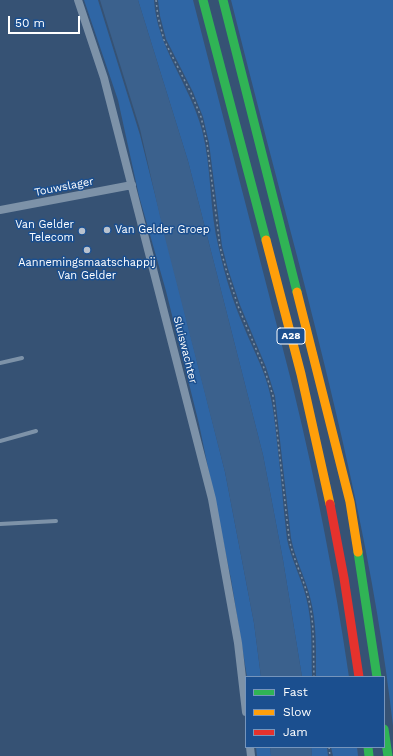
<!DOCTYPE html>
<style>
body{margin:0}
#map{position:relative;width:393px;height:756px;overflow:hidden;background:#365274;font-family:"Work Sans",sans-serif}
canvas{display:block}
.legend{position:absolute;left:245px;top:676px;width:140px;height:72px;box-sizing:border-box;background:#1b4f8f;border:1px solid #7695bc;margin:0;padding:5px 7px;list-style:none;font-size:12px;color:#fff}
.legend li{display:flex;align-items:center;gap:8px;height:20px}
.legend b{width:20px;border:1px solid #7695bc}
.scale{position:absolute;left:8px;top:16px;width:72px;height:18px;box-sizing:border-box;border:2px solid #fff;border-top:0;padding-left:5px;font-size:12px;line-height:14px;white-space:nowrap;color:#fff;-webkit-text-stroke:3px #1b4f8f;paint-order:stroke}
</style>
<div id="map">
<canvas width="393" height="756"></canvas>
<ul class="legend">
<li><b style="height:5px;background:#30b455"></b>Fast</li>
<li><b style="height:5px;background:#ff9f0a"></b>Slow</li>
<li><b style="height:5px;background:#e5322d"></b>Jam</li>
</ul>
<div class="scale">50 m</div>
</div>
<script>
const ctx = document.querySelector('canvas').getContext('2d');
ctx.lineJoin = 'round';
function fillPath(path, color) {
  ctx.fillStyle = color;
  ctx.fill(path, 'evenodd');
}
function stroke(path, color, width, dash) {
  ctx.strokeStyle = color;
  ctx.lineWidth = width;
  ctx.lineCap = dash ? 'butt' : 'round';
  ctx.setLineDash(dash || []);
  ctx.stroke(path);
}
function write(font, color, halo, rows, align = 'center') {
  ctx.font = font + ' "Work Sans",sans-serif';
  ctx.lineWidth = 3;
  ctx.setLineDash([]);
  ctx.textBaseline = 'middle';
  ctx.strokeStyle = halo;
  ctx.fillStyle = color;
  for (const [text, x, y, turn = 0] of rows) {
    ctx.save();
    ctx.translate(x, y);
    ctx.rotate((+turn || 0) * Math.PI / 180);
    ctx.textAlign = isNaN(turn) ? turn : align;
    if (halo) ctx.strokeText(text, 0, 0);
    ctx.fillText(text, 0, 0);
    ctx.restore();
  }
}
fillPath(new Path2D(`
 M 84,0 L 98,0 L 140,135 L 225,472 L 254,623 L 261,677 L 247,677 L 231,579 L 199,424 L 166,291 L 139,196 L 118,100 Z
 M 138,0 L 154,0 C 157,48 190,84 202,130 C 212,168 209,210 219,249 C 225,276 233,302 244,327 C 252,347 262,365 268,386 C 273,404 275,423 277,442 C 281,474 283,507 287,539 C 291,559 301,577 306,597 C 313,623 311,651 312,677 L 302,677 L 283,560 L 263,455 L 188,161 Z
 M 158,0 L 193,0 L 294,392 C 317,487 335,581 349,677 L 316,677 C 316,651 317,623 310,597 C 305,577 295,559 291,538 L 275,396 L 266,367 L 240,305 L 228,269 L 222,246 L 209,143 L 203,117 L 193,92 L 166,39 L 160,16 Z
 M 231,0 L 393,0 L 393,726 C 376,573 340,424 302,275 C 278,184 254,92 231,0 Z
 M 256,747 L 270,747 L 271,756 L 257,756 Z
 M 311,747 L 327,747 L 328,756 L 312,756 Z
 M 331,747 L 357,747 L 358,756 L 333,756 Z`), '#2f66a5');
fillPath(new Path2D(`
 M 100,0 L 138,0 L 188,161 L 263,455 L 283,560 L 302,677 L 261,677 L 254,623 L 225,472 L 164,234 L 140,129 Z
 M 270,747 L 311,747 L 312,756 L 271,756 Z`), '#3b618d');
stroke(new Path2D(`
 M 156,0 L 158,17 L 164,40 L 191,93 L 201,117 L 207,143 L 220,247 L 226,269 L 238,306 L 264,368 L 273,396 L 289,538 C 293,559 303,577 308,597 C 315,623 313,651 314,677
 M 329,747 L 330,756`), '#7d92a8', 1.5, [2, 3]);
stroke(new Path2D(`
 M 0,363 L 22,358
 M 0,441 L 36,431
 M 0,524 L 56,521`), '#7d92a8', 4);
stroke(new Path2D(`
 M 78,0 L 104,78 L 212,499 L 238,643 L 246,712
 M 0,210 L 132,185
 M 250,747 L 251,756`), '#7d92a8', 8);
stroke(new Path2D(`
 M 203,0 L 266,240
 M 223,0 L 297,292
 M 358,552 L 377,677
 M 384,729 L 388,756
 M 368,747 L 369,756`), '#30b455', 9);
stroke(new Path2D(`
 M 266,240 L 301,374 L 330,504
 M 297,292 L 350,502 L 358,552`), '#ff9f0a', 9);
stroke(new Path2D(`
 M 330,504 L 344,578 L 359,677`), '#e5322d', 9);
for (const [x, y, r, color] of [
 [107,230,4,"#b9c2ce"],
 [82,231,4,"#b9c2ce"],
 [87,250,4,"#b9c2ce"]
]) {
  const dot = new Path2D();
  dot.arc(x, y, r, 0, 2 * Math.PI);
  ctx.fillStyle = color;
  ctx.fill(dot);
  stroke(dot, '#1b4f8f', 1.5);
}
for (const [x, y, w] of [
 [291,336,28]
]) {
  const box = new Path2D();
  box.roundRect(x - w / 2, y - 8, w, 16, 3);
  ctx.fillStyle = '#1b4f8f';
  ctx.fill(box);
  stroke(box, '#fff', 1);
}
write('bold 10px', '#fff', null, [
 ["A28",291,336]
]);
write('11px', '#fff', '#1b4f8f', [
 ["Touwslager",64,187,-11],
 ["Sluiswachter",185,350,76]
]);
write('11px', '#fff', '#1b4f8f', [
 ["Van Gelder",74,225],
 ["Telecom",74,238],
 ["Van Gelder Groep",115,230,"left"],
 ["Aannemingsmaatschappij",87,263,"center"],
 ["Van Gelder",87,276,"center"]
], 'right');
</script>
